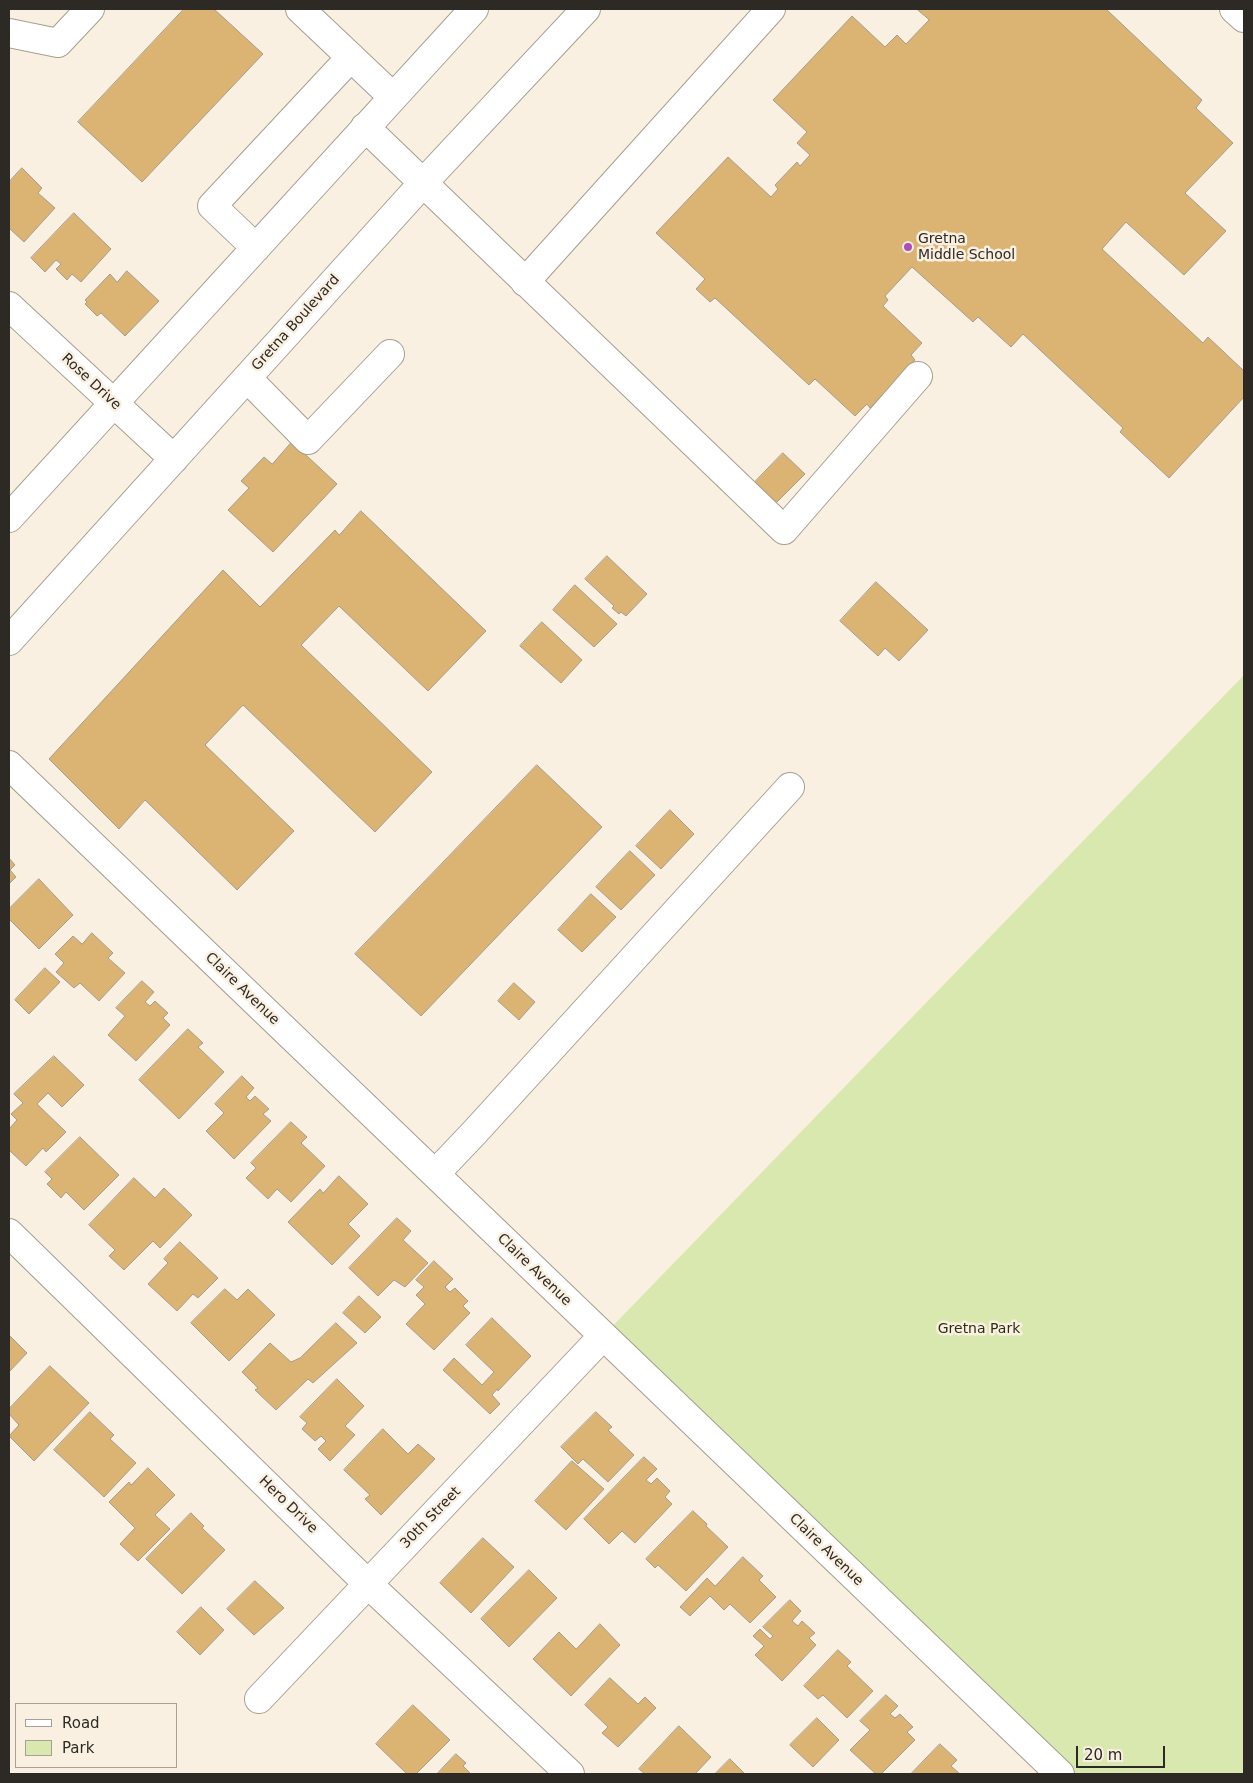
<!DOCTYPE html>
<style>
body{margin:0}
#map{position:relative;width:1253px;height:1783px;overflow:hidden;background:#faf0e1;font-family:"DejaVu Sans",sans-serif}
canvas{display:block}
.frame{position:absolute;inset:0;border:10px solid #2d2924;pointer-events:none}
.legend{position:absolute;left:15px;top:1703px;width:162px;height:65px;box-sizing:border-box;background:#faf0e1;border:1px solid #a8a095;margin:0;padding:6px 9px;list-style:none;font-size:15px;color:#2d2924}
.legend li{display:flex;align-items:center;gap:10px;height:25px}
.legend b{width:25px;border:1px solid #a8a095}
.scale{position:absolute;left:1076px;top:1746px;width:89px;height:22px;box-sizing:border-box;border:2px solid #2d2924;border-top:0;padding-left:6px;font-size:15px;line-height:18px;white-space:nowrap;color:#2d2924;-webkit-text-stroke:4px #faf0e1;paint-order:stroke}
</style>
<div id="map">
<canvas width="1253" height="1783"></canvas>
<div class="frame"></div>
<ul class="legend">
<li><b style="height:6px;background:#fff"></b>Road</li>
<li><b style="height:14px;background:#d9e8af"></b>Park</li>
</ul>
<div class="scale">20 m</div>
</div>
<script>
const ctx = document.querySelector('canvas').getContext('2d');
ctx.lineJoin = 'round';
function fillPath(path, color) {
  ctx.fillStyle = color;
  ctx.fill(path, 'evenodd');
}
function stroke(path, color, width, dash) {
  ctx.strokeStyle = color;
  ctx.lineWidth = width;
  ctx.lineCap = dash ? 'butt' : 'round';
  ctx.setLineDash(dash || []);
  ctx.stroke(path);
}
function write(font, color, halo, rows, align = 'center') {
  ctx.font = font + ' "DejaVu Sans",sans-serif';
  ctx.lineWidth = 5;
  ctx.setLineDash([]);
  ctx.textBaseline = 'middle';
  ctx.strokeStyle = halo;
  ctx.fillStyle = color;
  for (const [text, x, y, turn = 0] of rows) {
    ctx.save();
    ctx.translate(x, y);
    ctx.rotate((+turn || 0) * Math.PI / 180);
    ctx.textAlign = isNaN(turn) ? turn : align;
    if (halo) ctx.strokeText(text, 0, 0);
    ctx.fillText(text, 0, 0);
    ctx.restore();
  }
}
fillPath(new Path2D(`
 M 1244,675 L 1244,1774 L 1062,1774 L 603,1336 Z`), '#d9e8af');
const building = new Path2D(`
 M 184,9 L 214,9 L 263,54 L 142,182 L 78,122 Z
 M 917,9 L 1106,9 L 1202,100 L 1196,108 L 1233,143 L 1185,193 L 1226,231 L 1184,275 L 1126,222 L 1102,249 L 1203,343 L 1208,337 L 1244,371 L 1244,397 L 1169,478 L 1120,432 L 1123,428 L 1023,334 L 1011,347 L 978,317 L 973,322 L 912,267 L 885,296 L 888,300 L 883,306 L 922,343 L 911,355 L 915,360 L 870,408 L 867,404 L 855,416 L 815,379 L 809,385 L 715,298 L 710,302 L 696,289 L 705,279 L 656,233 L 728,157 L 771,197 L 778,189 L 775,185 L 797,162 L 800,166 L 810,155 L 797,143 L 807,132 L 773,100 L 852,16 L 885,47 L 897,35 L 906,44 L 929,20 Z
 M 22,168 L 42,188 L 38,193 L 55,208 L 24,242 L 9,228 L 9,182 Z
 M 74,213 L 111,249 L 81,282 L 72,274 L 67,280 L 56,269 L 61,264 L 56,260 L 45,272 L 31,258 Z
 M 127,271 L 159,301 L 125,336 L 101,313 L 97,316 L 85,304 L 87,302 L 85,300 L 110,274 L 117,282 Z
 M 292,442 L 337,484 L 273,552 L 228,510 L 249,488 L 241,481 L 264,457 L 272,464 Z
 M 783,453 L 805,474 L 774,505 L 753,484 Z
 M 361,511 L 486,631 L 428,691 L 339,606 L 301,645 L 432,772 L 375,832 L 243,705 L 205,745 L 294,831 L 237,890 L 145,800 L 119,829 L 49,759 L 223,570 L 260,607 L 335,530 L 339,535 Z
 M 607,556 L 647,594 L 626,616 L 621,612 L 619,614 L 612,608 L 614,606 L 585,579 Z
 M 876,582 L 928,630 L 899,661 L 885,648 L 878,656 L 840,621 Z
 M 575,585 L 617,624 L 594,647 L 553,610 Z
 M 542,622 L 582,660 L 561,683 L 520,646 Z
 M 537,765 L 602,827 L 421,1016 L 355,954 Z
 M 670,810 L 694,834 L 661,869 L 636,846 Z
 M 630,851 L 655,875 L 621,910 L 596,887 Z
 M 9,858 L 15,865 L 10,870 L 16,877 L 9,884 Z
 M 39,879 L 73,915 L 39,949 L 9,919 L 9,909 Z
 M 591,894 L 616,917 L 582,952 L 558,930 Z
 M 92,933 L 113,953 L 108,958 L 125,973 L 99,1001 L 80,983 L 74,988 L 56,972 L 64,963 L 55,954 L 73,936 L 82,944 Z
 M 45,968 L 60,982 L 29,1014 L 15,1000 Z
 M 142,981 L 154,992 L 145,1002 L 150,1006 L 155,1001 L 168,1013 L 163,1018 L 170,1025 L 136,1061 L 108,1035 L 125,1016 L 116,1008 Z
 M 514,983 L 535,1002 L 519,1020 L 498,1001 Z
 M 188,1029 L 203,1043 L 198,1047 L 224,1072 L 179,1119 L 139,1080 Z
 M 54,1056 L 84,1085 L 62,1107 L 48,1093 L 37,1104 L 66,1132 L 46,1152 L 43,1148 L 26,1166 L 9,1150 L 9,1129 L 17,1120 L 11,1114 L 23,1103 L 14,1094 Z
 M 242,1076 L 254,1088 L 246,1097 L 250,1101 L 255,1096 L 269,1109 L 263,1114 L 271,1121 L 234,1159 L 206,1131 L 224,1113 L 215,1104 Z
 M 291,1122 L 307,1137 L 301,1143 L 325,1166 L 291,1202 L 277,1189 L 268,1199 L 246,1178 L 256,1168 L 251,1163 Z
 M 80,1137 L 119,1175 L 84,1210 L 66,1192 L 61,1198 L 47,1184 L 52,1179 L 45,1172 Z
 M 339,1176 L 368,1204 L 348,1224 L 360,1236 L 332,1265 L 288,1222 L 320,1189 L 323,1193 Z
 M 134,1178 L 155,1198 L 164,1188 L 192,1215 L 160,1248 L 153,1241 L 124,1270 L 109,1256 L 115,1250 L 89,1225 Z
 M 397,1218 L 411,1231 L 403,1240 L 428,1263 L 405,1287 L 394,1280 L 378,1296 L 349,1268 Z
 M 180,1242 L 218,1278 L 198,1298 L 193,1294 L 177,1311 L 148,1284 L 168,1263 L 164,1259 Z
 M 434,1261 L 453,1279 L 445,1287 L 450,1292 L 455,1288 L 468,1301 L 463,1306 L 470,1313 L 434,1350 L 406,1324 L 425,1304 L 416,1295 L 424,1287 L 416,1280 Z
 M 225,1289 L 237,1300 L 248,1289 L 275,1315 L 229,1361 L 191,1323 Z
 M 359,1296 L 381,1317 L 365,1333 L 343,1313 Z
 M 492,1318 L 531,1356 L 498,1391 L 497,1389 L 492,1395 L 500,1404 L 490,1414 L 443,1370 L 454,1358 L 482,1385 L 494,1372 L 466,1345 Z
 M 336,1323 L 357,1343 L 313,1383 L 308,1379 L 276,1410 L 255,1390 L 258,1388 L 242,1372 L 270,1343 L 291,1362 L 300,1358 Z
 M 9,1335 L 27,1353 L 9,1372 Z
 M 50,1366 L 89,1403 L 34,1461 L 9,1436 L 19,1425 L 9,1414 L 9,1409 Z
 M 337,1379 L 364,1406 L 345,1426 L 355,1435 L 330,1461 L 318,1449 L 326,1441 L 321,1436 L 315,1441 L 302,1429 L 307,1423 L 300,1417 Z
 M 90,1412 L 114,1435 L 110,1439 L 136,1463 L 104,1497 L 54,1450 Z
 M 596,1412 L 612,1427 L 608,1430 L 634,1455 L 608,1482 L 583,1459 L 578,1464 L 561,1447 Z
 M 383,1429 L 408,1454 L 418,1444 L 435,1459 L 381,1515 L 365,1499 L 370,1495 L 344,1470 Z
 M 644,1457 L 657,1469 L 646,1480 L 651,1484 L 657,1478 L 670,1491 L 665,1497 L 672,1504 L 635,1543 L 622,1531 L 609,1544 L 584,1519 Z
 M 572,1461 L 604,1489 L 566,1530 L 535,1501 Z
 M 148,1468 L 175,1495 L 155,1515 L 170,1529 L 138,1561 L 120,1544 L 135,1528 L 109,1502 L 129,1482 L 131,1485 Z
 M 693,1511 L 707,1524 L 706,1526 L 728,1547 L 686,1591 L 658,1565 L 655,1568 L 646,1559 Z
 M 191,1513 L 204,1526 L 202,1528 L 225,1550 L 182,1594 L 146,1559 Z
 M 483,1538 L 514,1567 L 471,1613 L 440,1583 Z
 M 743,1557 L 763,1576 L 759,1580 L 776,1597 L 750,1623 L 730,1604 L 724,1610 L 710,1596 L 690,1616 L 680,1607 L 707,1578 L 715,1586 Z
 M 529,1570 L 557,1598 L 509,1647 L 481,1619 Z
 M 255,1581 L 284,1608 L 254,1635 L 227,1609 Z
 M 790,1600 L 801,1611 L 792,1621 L 798,1626 L 802,1621 L 815,1633 L 809,1638 L 816,1645 L 782,1681 L 755,1655 L 764,1646 L 753,1636 L 760,1629 L 770,1639 L 773,1636 L 763,1627 Z
 M 201,1607 L 224,1630 L 200,1655 L 177,1632 Z
 M 600,1624 L 620,1645 L 571,1696 L 533,1659 L 559,1632 L 576,1649 Z
 M 838,1650 L 851,1662 L 847,1666 L 873,1691 L 847,1718 L 823,1695 L 818,1699 L 804,1686 Z
 M 610,1678 L 638,1704 L 645,1697 L 656,1708 L 618,1747 L 602,1733 L 608,1727 L 585,1705 Z
 M 886,1695 L 898,1706 L 890,1714 L 895,1718 L 900,1714 L 913,1727 L 907,1732 L 915,1740 L 881,1774 L 876,1774 L 850,1750 L 870,1730 L 860,1721 Z
 M 413,1705 L 450,1740 L 416,1774 L 407,1774 L 376,1744 Z
 M 817,1718 L 839,1740 L 813,1767 L 790,1745 Z
 M 679,1726 L 711,1757 L 695,1774 L 645,1774 L 639,1769 Z
 M 940,1744 L 957,1760 L 951,1766 L 960,1774 L 911,1774 Z
 M 456,1754 L 466,1763 L 463,1766 L 471,1774 L 437,1774 Z
 M 730,1759 L 745,1774 L 715,1774 Z`);
fillPath(building, '#dbb372');
stroke(building, '#a59c8f', 1);
const minor = new Path2D(`
 M 300,9 L 393,97
 M 1234,9 L 1244,18
 M 9,33 L 58,43 L 90,9
 M 365,127 L 784,530 L 918,376
 M 256,248 L 212,206 L 351,57
 M 525,282 L 771,9
 M 9,306 L 174,459
 M 247,378 L 308,440 L 390,354
 M 9,518 L 474,9
 M 9,641 L 423,183 L 586,9
 M 9,765 L 1060,1774
 M 435,1174 L 474,1133 L 790,787
 M 9,1233 L 368,1584 L 570,1774
 M 259,1699 L 603,1336`);
stroke(minor, '#a69e90', 30);
stroke(minor, '#fff', 28);
for (const [x, y, r, color] of [
 [908,247,5,"#ad4db5"]
]) {
  const dot = new Path2D();
  dot.arc(x, y, r, 0, 2 * Math.PI);
  ctx.fillStyle = color;
  ctx.fill(dot);
  stroke(dot, '#faf0e1', 2);
}
write('14px', '#2d2924', '#faf0e1', [
 ["Gretna",918,239],
 ["Middle School",918,255]
], 'left');
write('14px', '#2d2924', '#faf0e1', [
 ["Gretna Boulevard",296,323,-48],
 ["Rose Drive",91,382,43],
 ["Claire Avenue",242,989,44],
 ["Claire Avenue",534,1270,44],
 ["Hero Drive",288,1505,44],
 ["30th Street",431,1518,-46],
 ["Claire Avenue",826,1550,44]
]);
write('14px', '#2a3112', '#faf0e1', [
 ["Gretna Park",979,1329]
]);
</script>
